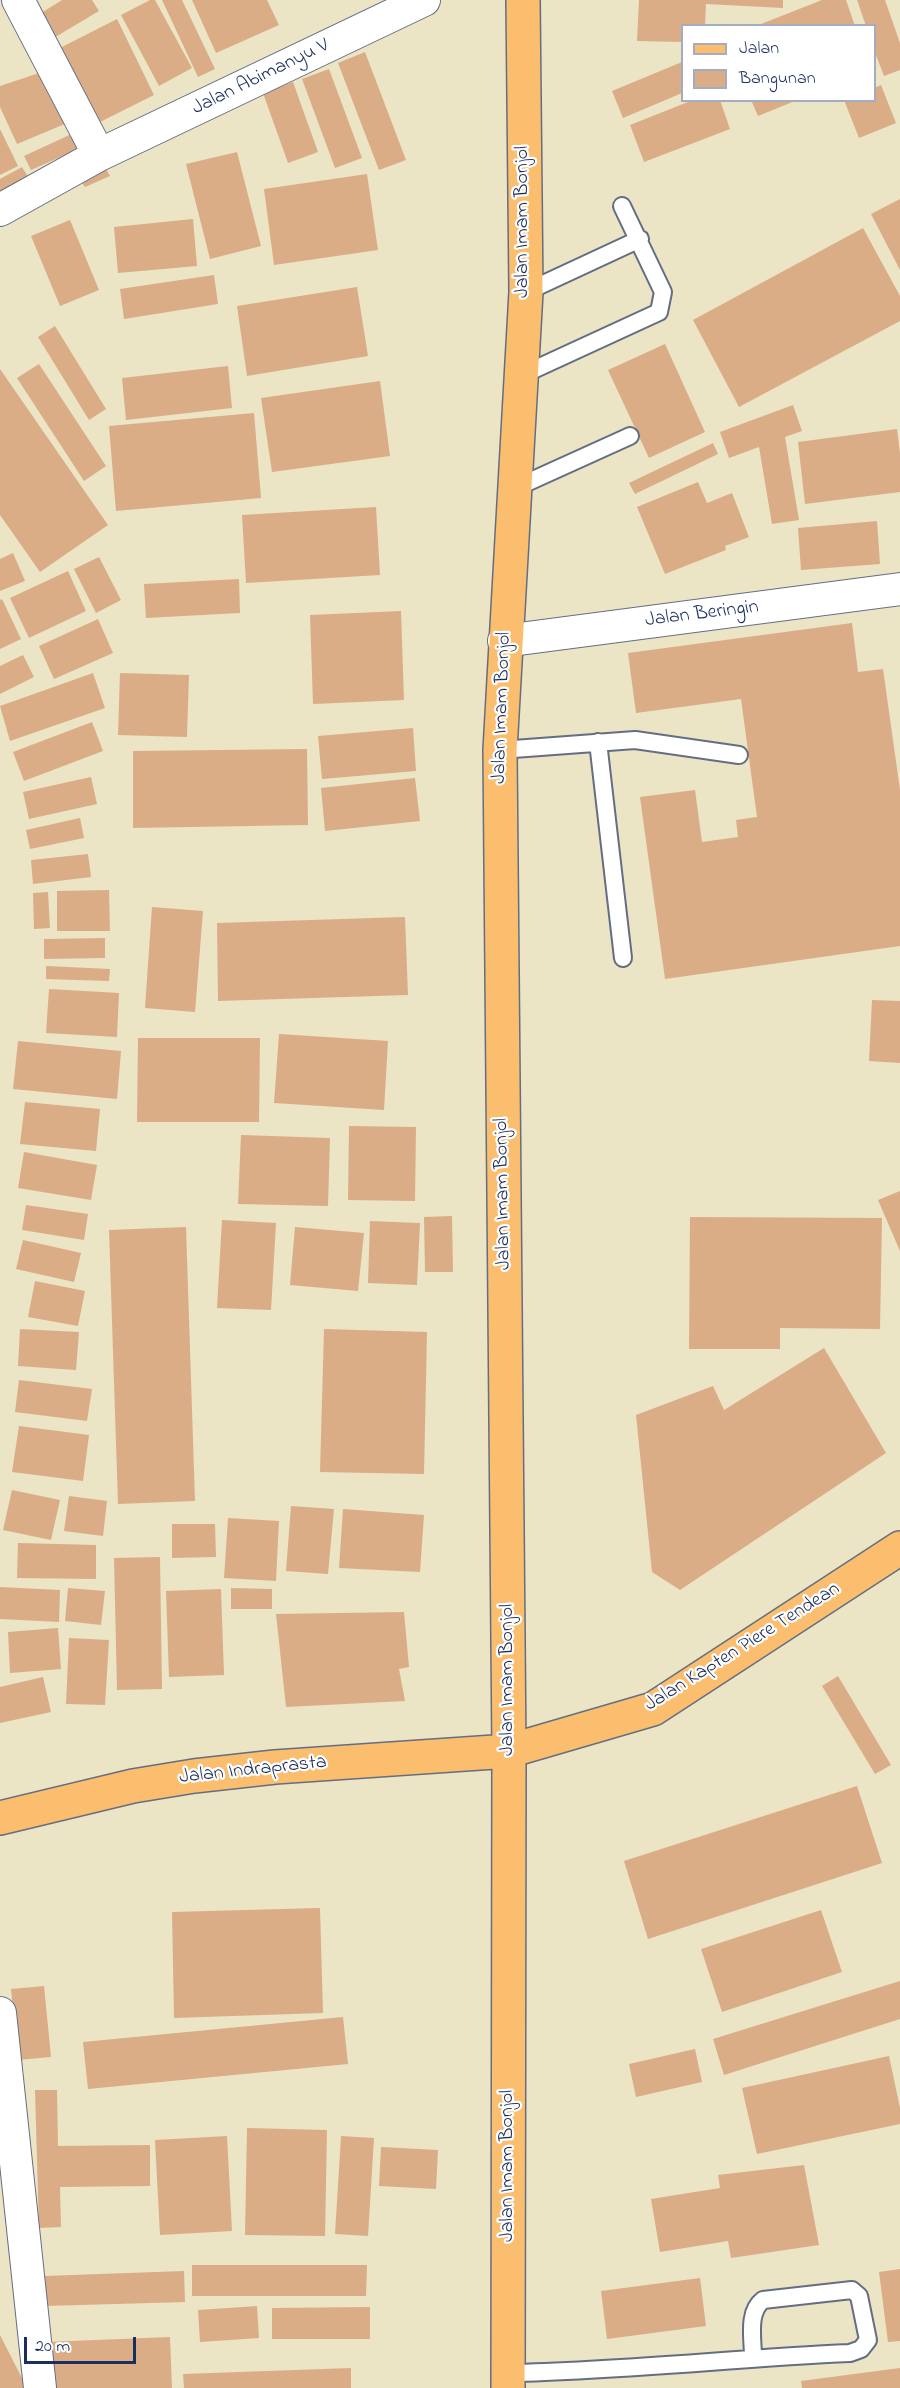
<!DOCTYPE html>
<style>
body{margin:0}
#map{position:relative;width:900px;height:2388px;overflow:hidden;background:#ebe4c5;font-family:"Indie Flower",sans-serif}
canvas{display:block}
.legend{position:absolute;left:681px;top:24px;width:195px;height:78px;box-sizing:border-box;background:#fff;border:2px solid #a4acbf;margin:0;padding:8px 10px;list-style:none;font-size:18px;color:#1b2f5e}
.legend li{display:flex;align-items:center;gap:12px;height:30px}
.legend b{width:30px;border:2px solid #a4acbf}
.scale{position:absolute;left:24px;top:2337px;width:112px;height:27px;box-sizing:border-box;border:3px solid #1b2f5e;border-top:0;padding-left:8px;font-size:18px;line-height:21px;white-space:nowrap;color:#1b2f5e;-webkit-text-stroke:4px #fff;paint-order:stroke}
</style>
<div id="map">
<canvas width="900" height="2388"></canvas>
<ul class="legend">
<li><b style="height:8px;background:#fbbd6e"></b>Jalan</li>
<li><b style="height:16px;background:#daad86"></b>Bangunan</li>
</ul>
<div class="scale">20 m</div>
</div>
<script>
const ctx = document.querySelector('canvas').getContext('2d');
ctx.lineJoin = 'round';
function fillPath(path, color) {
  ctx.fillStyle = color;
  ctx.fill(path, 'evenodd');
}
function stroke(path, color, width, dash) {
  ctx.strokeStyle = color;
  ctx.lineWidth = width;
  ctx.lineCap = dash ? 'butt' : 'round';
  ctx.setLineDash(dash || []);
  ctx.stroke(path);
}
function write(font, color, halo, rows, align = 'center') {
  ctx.font = font + ' "Indie Flower",sans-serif';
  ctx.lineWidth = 4.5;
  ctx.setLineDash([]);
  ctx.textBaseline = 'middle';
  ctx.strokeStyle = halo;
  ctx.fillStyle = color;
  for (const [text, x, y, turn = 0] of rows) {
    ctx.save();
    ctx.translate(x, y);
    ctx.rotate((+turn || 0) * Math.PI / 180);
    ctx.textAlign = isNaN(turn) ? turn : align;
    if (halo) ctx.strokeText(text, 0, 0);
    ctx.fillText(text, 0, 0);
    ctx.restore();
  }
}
fillPath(new Path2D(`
 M 62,0 L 92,0 L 99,11 L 52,39 L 38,15 Z
 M 150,0 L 155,0 L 192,68 L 159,86 L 121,15 Z
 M 162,0 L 182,0 L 215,69 L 198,77 Z
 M 192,0 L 267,0 L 279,25 L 216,53 Z
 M 639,0 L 783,0 L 783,8 L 706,4 L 705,26 L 682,26 L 682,42 L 637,41 Z
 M 822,0 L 846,0 L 855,26 L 756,26 Z
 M 857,0 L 885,0 L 900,43 L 900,70 L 884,76 L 874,50 L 874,26 L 866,26 Z
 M 117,19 L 154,95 L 94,125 L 56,50 Z
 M 365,52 L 406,160 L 379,170 L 338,63 Z
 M 682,62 L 682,93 L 623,118 L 612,91 Z
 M 329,69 L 362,158 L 335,168 L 302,79 Z
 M 45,71 L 72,121 L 17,144 L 0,107 L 0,86 Z
 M 293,82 L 318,152 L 288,163 L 263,93 Z
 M 881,85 L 896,123 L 859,138 L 844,100 L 874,100 L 874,88 Z
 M 693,100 L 720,100 L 730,129 L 644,162 L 630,125 Z
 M 751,100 L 795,100 L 795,101 L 758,116 Z
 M 0,129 L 18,166 L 0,175 Z
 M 78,131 L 85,146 L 31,170 L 24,156 Z
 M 237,152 L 261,246 L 210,259 L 186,164 Z
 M 101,160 L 110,176 L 85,187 L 76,174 Z
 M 22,167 L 33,185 L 0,204 L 0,179 Z
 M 367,174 L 378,250 L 274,265 L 264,189 Z
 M 900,199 L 900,270 L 871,214 Z
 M 193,219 L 197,266 L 118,273 L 114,227 Z
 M 70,220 L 99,290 L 60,306 L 31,236 Z
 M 863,228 L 900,296 L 900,321 L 739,407 L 693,320 Z
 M 214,275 L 218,304 L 124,319 L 120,289 Z
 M 357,287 L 368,356 L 247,376 L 237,306 Z
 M 55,326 L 106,409 L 89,420 L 38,337 Z
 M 665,344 L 705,432 L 649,458 L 608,370 Z
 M 39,364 L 106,466 L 84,481 L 17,378 Z
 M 228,366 L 232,408 L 126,420 L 122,378 Z
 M 0,369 L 108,525 L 40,572 L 0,515 Z
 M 380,381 L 390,456 L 272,472 L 261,398 Z
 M 793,405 L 802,431 L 785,437 L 799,520 L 772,524 L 759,447 L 729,458 L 720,432 Z
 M 254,413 L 261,498 L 116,511 L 109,426 Z
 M 897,429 L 900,453 L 900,492 L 805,504 L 798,442 Z
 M 713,443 L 718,454 L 635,494 L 629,483 Z
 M 698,482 L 707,503 L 732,493 L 749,537 L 725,546 L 726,550 L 665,574 L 637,507 Z
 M 376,507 L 380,575 L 246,583 L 242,515 Z
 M 877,521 L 880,564 L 801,570 L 798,528 Z
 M 13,553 L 25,581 L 0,591 L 0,559 Z
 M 99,557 L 121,600 L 96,613 L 74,569 Z
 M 68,571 L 86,611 L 29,638 L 10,598 Z
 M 239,579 L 240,613 L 146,618 L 144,584 Z
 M 2,599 L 21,639 L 0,649 L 0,600 Z
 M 401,611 L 404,700 L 313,704 L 310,615 Z
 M 98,619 L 113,653 L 54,679 L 39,646 Z
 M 852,623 L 858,672 L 883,669 L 900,790 L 900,946 L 665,979 L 640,797 L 695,790 L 702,842 L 738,837 L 736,820 L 757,817 L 741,699 L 636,713 L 628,653 Z
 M 23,655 L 34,677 L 0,694 L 0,666 Z
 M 93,673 L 105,708 L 10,741 L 0,706 Z
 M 120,673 L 189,675 L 187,737 L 118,735 Z
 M 92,722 L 103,751 L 24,781 L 13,752 Z
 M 413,728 L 416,771 L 322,779 L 318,736 Z
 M 307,749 L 308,825 L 133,828 L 133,751 Z
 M 91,777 L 97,804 L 29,819 L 23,792 Z
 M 415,778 L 420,821 L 325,831 L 321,788 Z
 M 80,818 L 84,838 L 30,849 L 26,830 Z
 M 88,854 L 91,877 L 33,884 L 31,860 Z
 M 109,890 L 110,931 L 57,931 L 57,891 Z
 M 48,892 L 50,928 L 34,929 L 33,893 Z
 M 152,907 L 203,911 L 195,1012 L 145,1008 Z
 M 405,917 L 408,995 L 218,1001 L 217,923 Z
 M 105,938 L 105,958 L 44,959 L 44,939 Z
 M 46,966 L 110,969 L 109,981 L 46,979 Z
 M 49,989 L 119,993 L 117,1037 L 46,1033 Z
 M 872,1000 L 900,1001 L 900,1063 L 869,1061 Z
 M 279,1034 L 388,1041 L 384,1110 L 274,1103 Z
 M 138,1038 L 260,1038 L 259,1122 L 137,1122 Z
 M 18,1041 L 121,1051 L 117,1099 L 13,1089 Z
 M 25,1102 L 100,1109 L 96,1151 L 20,1144 Z
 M 349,1126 L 416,1127 L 415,1201 L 348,1200 Z
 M 241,1135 L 330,1138 L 328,1206 L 238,1204 Z
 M 24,1152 L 97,1165 L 91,1200 L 18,1188 Z
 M 900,1191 L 900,1251 L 878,1200 Z
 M 26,1205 L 88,1214 L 84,1240 L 22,1230 Z
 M 452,1216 L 453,1272 L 425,1272 L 424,1217 Z
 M 690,1217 L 882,1218 L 880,1329 L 780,1328 L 780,1349 L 689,1349 Z
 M 222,1220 L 276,1223 L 271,1310 L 217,1308 Z
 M 370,1221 L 420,1223 L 417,1285 L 368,1283 Z
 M 186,1227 L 195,1501 L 118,1504 L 109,1230 Z
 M 295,1227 L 364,1233 L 358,1291 L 290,1285 Z
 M 23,1240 L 81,1253 L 74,1282 L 16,1269 Z
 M 35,1281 L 85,1291 L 78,1326 L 28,1317 Z
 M 20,1329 L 79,1332 L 76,1370 L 18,1366 Z
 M 324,1329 L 427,1332 L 424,1474 L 320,1472 Z
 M 824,1348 L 886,1453 L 680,1590 L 652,1572 L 636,1415 L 713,1386 L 724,1410 Z
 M 19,1380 L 92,1389 L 87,1421 L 15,1412 Z
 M 19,1426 L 89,1435 L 83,1481 L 12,1472 Z
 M 12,1490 L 60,1500 L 51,1540 L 3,1530 Z
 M 69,1496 L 107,1501 L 103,1536 L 64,1531 Z
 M 291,1506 L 334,1509 L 328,1574 L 286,1571 Z
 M 343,1509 L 424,1515 L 420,1572 L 339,1568 Z
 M 228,1518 L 279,1521 L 276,1581 L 224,1578 Z
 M 172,1524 L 215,1524 L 216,1557 L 172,1558 Z
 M 18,1543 L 96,1545 L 96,1579 L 17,1578 Z
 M 160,1557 L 162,1689 L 117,1690 L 114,1558 Z
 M 0,1587 L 60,1590 L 59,1622 L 0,1619 Z
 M 68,1588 L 105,1591 L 101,1625 L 65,1621 Z
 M 231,1588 L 272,1589 L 272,1609 L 231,1609 Z
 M 221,1589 L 224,1675 L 169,1677 L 166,1591 Z
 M 404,1612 L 409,1667 L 399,1669 L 405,1701 L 286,1707 L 276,1614 Z
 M 58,1628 L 61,1669 L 10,1673 L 8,1632 Z
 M 69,1638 L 109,1640 L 105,1705 L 66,1704 Z
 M 838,1676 L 891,1765 L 875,1774 L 822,1686 Z
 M 43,1677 L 51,1712 L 0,1723 L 0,1687 Z
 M 857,1786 L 882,1863 L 648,1939 L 624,1861 Z
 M 320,1908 L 323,2013 L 174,2018 L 172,1912 Z
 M 821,1910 L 842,1972 L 722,2012 L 701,1949 Z
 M 900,1981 L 900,2019 L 724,2075 L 713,2039 Z
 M 44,1986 L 51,2057 L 18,2060 L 11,1989 Z
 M 343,2017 L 348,2064 L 88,2089 L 83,2042 Z
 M 695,2049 L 702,2082 L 636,2097 L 629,2064 Z
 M 889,2056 L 900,2108 L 900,2124 L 757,2154 L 742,2088 Z
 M 35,2090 L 57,2090 L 58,2146 L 150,2145 L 150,2186 L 60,2187 L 61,2227 L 39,2228 Z
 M 247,2128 L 327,2130 L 325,2236 L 245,2235 Z
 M 227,2136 L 232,2231 L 160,2235 L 155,2140 Z
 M 341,2136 L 374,2138 L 368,2236 L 335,2234 Z
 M 381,2147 L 438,2150 L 436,2189 L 379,2186 Z
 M 804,2165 L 819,2245 L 731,2258 L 728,2241 L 660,2252 L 651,2199 L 720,2188 L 718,2175 Z
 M 192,2265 L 367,2265 L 366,2296 L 192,2296 Z
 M 900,2269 L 900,2341 L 888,2342 L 879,2272 Z
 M 184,2271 L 185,2302 L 45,2306 L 44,2276 Z
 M 700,2278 L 706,2326 L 607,2339 L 601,2291 Z
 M 257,2306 L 259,2338 L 200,2342 L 198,2310 Z
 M 370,2307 L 370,2339 L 272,2339 L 272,2308 Z
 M 0,2335 L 27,2388 L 0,2388 Z
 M 170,2337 L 172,2388 L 47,2388 L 46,2342 Z
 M 351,2368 L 351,2388 L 184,2388 L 183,2374 Z
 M 900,2368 L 900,2388 L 802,2388 L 801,2381 Z`), '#daad86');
const lane = new Path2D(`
 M 526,292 L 640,239
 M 520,376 L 659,312 L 663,292 L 622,206
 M 513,489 L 630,436
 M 598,742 L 623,958
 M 500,750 L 635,740 L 739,755
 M 508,2373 C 622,2371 736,2358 850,2353 L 861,2349 L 868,2340 L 859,2296 L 852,2290 L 763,2300 C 747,2312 753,2339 753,2357`);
const street = new Path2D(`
 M 18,0 L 99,155
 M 0,210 L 99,155 L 424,0
 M 504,641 L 900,589
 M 0,2013 L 40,2388`);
const primary = new Path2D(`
 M 0,1818 L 133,1786 L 194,1776 L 275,1767 L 509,1751 L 653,1709 L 900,1548
 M 508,2388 L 509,1751 L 500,750 L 526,292 L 523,0`);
stroke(lane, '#646e82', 20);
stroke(street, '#646e82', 34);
stroke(primary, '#646e82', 36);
stroke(lane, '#fff', 16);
stroke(street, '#fff', 32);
stroke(primary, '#fbbd6e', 33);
write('20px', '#1b2f5e', '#fff', [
 ["Jalan Abimanyu V",261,78,-26],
 ["Jalan Imam Bonjol",524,222,-90],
 ["Jalan Beringin",702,615,-7],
 ["Jalan Imam Bonjol",503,708,-88],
 ["Jalan Imam Bonjol",504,1194,-91],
 ["Jalan Kapten Piere Tendean",743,1648,-32],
 ["Jalan Imam Bonjol",509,1680,-90],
 ["Jalan Indraprasta",253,1771,-6],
 ["Jalan Imam Bonjol",509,2166,-90]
]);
</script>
